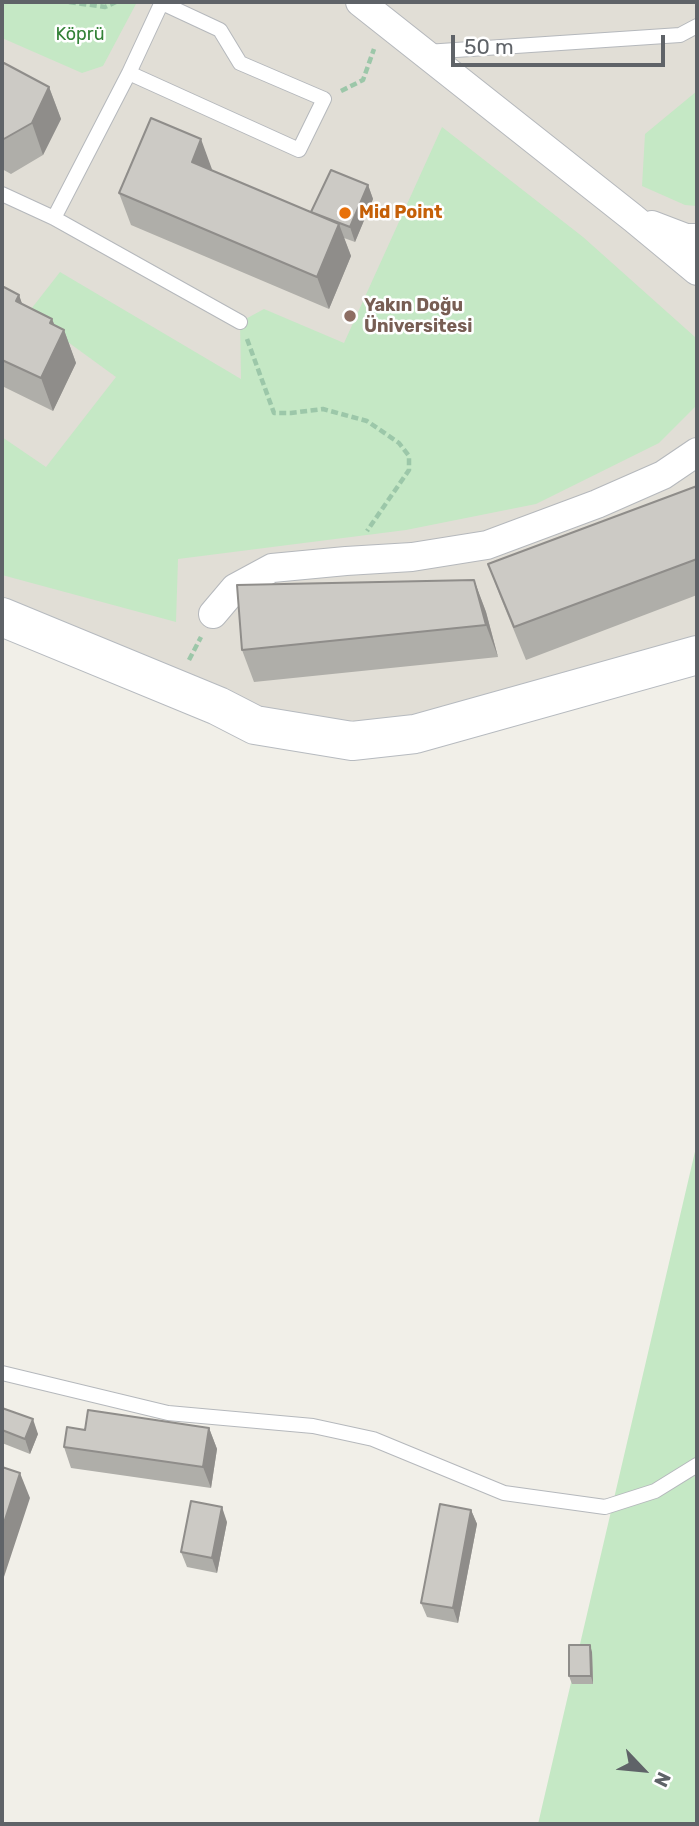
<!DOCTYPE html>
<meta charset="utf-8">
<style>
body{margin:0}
#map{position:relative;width:699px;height:1826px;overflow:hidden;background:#f1efe8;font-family:Rubik,sans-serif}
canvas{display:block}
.frame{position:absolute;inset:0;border:4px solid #5f6368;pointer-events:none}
.north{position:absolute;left:608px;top:1735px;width:70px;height:70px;-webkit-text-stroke:5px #fff;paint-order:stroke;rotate:116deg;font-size:19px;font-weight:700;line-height:28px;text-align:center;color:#5f6368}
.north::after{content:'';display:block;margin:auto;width:24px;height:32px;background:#5f6368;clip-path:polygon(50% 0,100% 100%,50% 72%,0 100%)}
.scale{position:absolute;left:451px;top:35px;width:214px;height:32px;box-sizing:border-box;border:4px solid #5f6368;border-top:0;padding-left:9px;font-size:21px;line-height:24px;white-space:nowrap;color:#5f6368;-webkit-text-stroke:5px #fff;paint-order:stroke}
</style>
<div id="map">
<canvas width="699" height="1826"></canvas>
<div class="frame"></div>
<div class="north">N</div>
<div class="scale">50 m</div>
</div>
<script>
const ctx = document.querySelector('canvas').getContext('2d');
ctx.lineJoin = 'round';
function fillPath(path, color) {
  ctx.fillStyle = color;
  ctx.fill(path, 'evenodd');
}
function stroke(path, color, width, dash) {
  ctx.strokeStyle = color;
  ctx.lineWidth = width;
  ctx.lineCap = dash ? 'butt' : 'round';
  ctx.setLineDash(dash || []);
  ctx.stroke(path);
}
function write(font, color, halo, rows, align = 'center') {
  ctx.font = font + ' Rubik,sans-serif';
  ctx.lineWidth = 5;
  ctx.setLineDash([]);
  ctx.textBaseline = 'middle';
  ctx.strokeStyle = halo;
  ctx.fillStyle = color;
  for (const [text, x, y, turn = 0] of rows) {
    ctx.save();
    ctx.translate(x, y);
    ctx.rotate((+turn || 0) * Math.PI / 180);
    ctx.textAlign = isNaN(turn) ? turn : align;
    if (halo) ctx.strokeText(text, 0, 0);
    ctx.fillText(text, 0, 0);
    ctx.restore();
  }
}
fillPath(new Path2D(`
 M 2,2 L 697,2 L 697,658 L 352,741 L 2,630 Z`), '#e1ded6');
fillPath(new Path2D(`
 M 2,2 L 137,2 L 103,66 L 82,73 L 2,38 Z
 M 697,91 L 697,206 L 685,205 L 642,186 L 645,134 Z
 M 442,127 L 583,237 L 695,337 L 697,405 L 659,443 L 536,504 L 406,530 L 178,559 L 176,622 L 2,575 L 2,437 L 46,467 L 116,377 L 28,313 L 60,272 L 241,379 L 240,322 L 264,309 L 344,343 Z
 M 697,1143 L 697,1824 L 538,1824 Z`), '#c5e8c5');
const service = new Path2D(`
 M 426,52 L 680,35 L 697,26
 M 129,73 L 299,150 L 324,99 L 240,63 L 220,30 L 162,3
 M 2,194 L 54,218 L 240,322
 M 54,218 L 129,73 L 162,2
 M 2,1373 L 168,1413 L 313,1426 L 373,1439 L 504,1493 L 605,1507 L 655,1491 L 697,1465`);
const minor = new Path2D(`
 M 360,2 L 633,218 L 697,271
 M 652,225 L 686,238 L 697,238
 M 213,614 L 235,588 L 272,568 L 346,561 L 412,557 L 487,545 L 597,504 L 663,475 L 697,452`);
const secondary = new Path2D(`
 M 2,617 L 218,706 L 255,725 L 352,741 L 415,734 L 697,655`);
stroke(service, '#b5b8bc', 16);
stroke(minor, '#b5b8bc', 30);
stroke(secondary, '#b6babf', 40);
stroke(new Path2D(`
 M 69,2 L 105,7 L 116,2
 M 341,91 L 363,80 L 374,49
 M 247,339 L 274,413 L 291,413 L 323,409 L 367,421 L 399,443 L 409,456 L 409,470 L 367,531
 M 189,660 L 201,637`), '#9cc7a9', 4.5, [7, 3.5]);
stroke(service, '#fff', 14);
stroke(minor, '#fff', 28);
stroke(secondary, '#fff', 38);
fillPath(new Path2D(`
 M 2,66 L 49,87 L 61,119 L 43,155 L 11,174 L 2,169 Z
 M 213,171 L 311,212 L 368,185 L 373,199 L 355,242 L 344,238 L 351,256 L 329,309 L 131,225 L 119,193 Z
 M 2,286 L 19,295 L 22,304 L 52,319 L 55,326 L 64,330 L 76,363 L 53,411 L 2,386 Z
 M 697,486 L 697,595 L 526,660 L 500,596 L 488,564 Z
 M 474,580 L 486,612 L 498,657 L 254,682 L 242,650 Z
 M 2,1408 L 38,1434 L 30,1454 L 2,1443 Z
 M 209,1428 L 217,1449 L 211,1488 L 71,1468 L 64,1447 L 85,1430 Z
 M 471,1510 L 477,1524 L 458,1623 L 427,1617 L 421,1603 Z
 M 227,1522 L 217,1573 L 187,1567 L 181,1552 Z
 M 592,1652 L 593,1684 L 572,1684 L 569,1676 Z`), '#afaea9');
fillPath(new Path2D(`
 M 49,87 L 61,119 L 43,155 L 32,123 Z
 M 201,139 L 213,172 L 192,162 Z
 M 368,185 L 373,199 L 355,242 L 350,227 Z
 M 339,224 L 351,256 L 329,309 L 317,277 Z
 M 19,295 L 30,327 L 16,301 Z
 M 52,319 L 60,340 L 64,330 L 76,363 L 53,411 L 41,378 L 50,323 Z
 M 474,580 L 486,612 L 498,657 L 486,625 Z
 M 33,1419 L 38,1434 L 30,1454 L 25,1439 Z
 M 209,1428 L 217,1449 L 211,1488 L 203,1467 Z
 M 20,1473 L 30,1498 L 2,1583 L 2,1529 Z
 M 222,1507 L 227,1522 L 217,1573 L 212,1558 Z
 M 471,1510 L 477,1524 L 458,1623 L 453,1608 Z
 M 590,1645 L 592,1652 L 593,1684 L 591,1676 Z`), '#8f8d8a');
const building = new Path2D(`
 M 4,63 L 49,87 L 32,123 L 2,140 L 2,66 Z
 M 151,118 L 201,139 L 192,162 L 339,224 L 317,277 L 119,193 Z
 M 331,170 L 368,185 L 350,227 L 311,212 Z
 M 2,286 L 19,295 L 16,301 L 52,319 L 50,323 L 64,330 L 41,378 L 2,360 Z
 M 697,486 L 697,559 L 514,627 L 488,564 Z
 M 474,580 L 486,625 L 242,650 L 237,585 Z
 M 2,1408 L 33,1419 L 25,1439 L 2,1430 Z
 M 88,1410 L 209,1428 L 203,1467 L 64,1447 L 67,1427 L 85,1430 Z
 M 2,1467 L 20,1473 L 2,1529 Z
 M 191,1501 L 222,1507 L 212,1558 L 181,1552 Z
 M 440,1504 L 471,1510 L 453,1608 L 421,1603 Z
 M 569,1645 L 590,1645 L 591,1676 L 569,1676 Z`);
fillPath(building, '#cccac5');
stroke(building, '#8f8d8a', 2);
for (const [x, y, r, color] of [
 [345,213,7,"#e8710a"],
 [350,316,7,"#8d6e63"]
]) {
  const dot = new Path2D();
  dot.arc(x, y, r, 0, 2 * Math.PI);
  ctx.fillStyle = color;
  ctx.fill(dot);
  stroke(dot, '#fff', 2.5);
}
write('18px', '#348238', '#fff', [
 ["Köprü",80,35]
]);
write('bold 18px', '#c56008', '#fff', [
 ["Mid Point",359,213]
], 'left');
write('bold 18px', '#785e54', '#fff', [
 ["Yakın Doğu",364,306],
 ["Üniversitesi",364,327]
], 'left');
</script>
